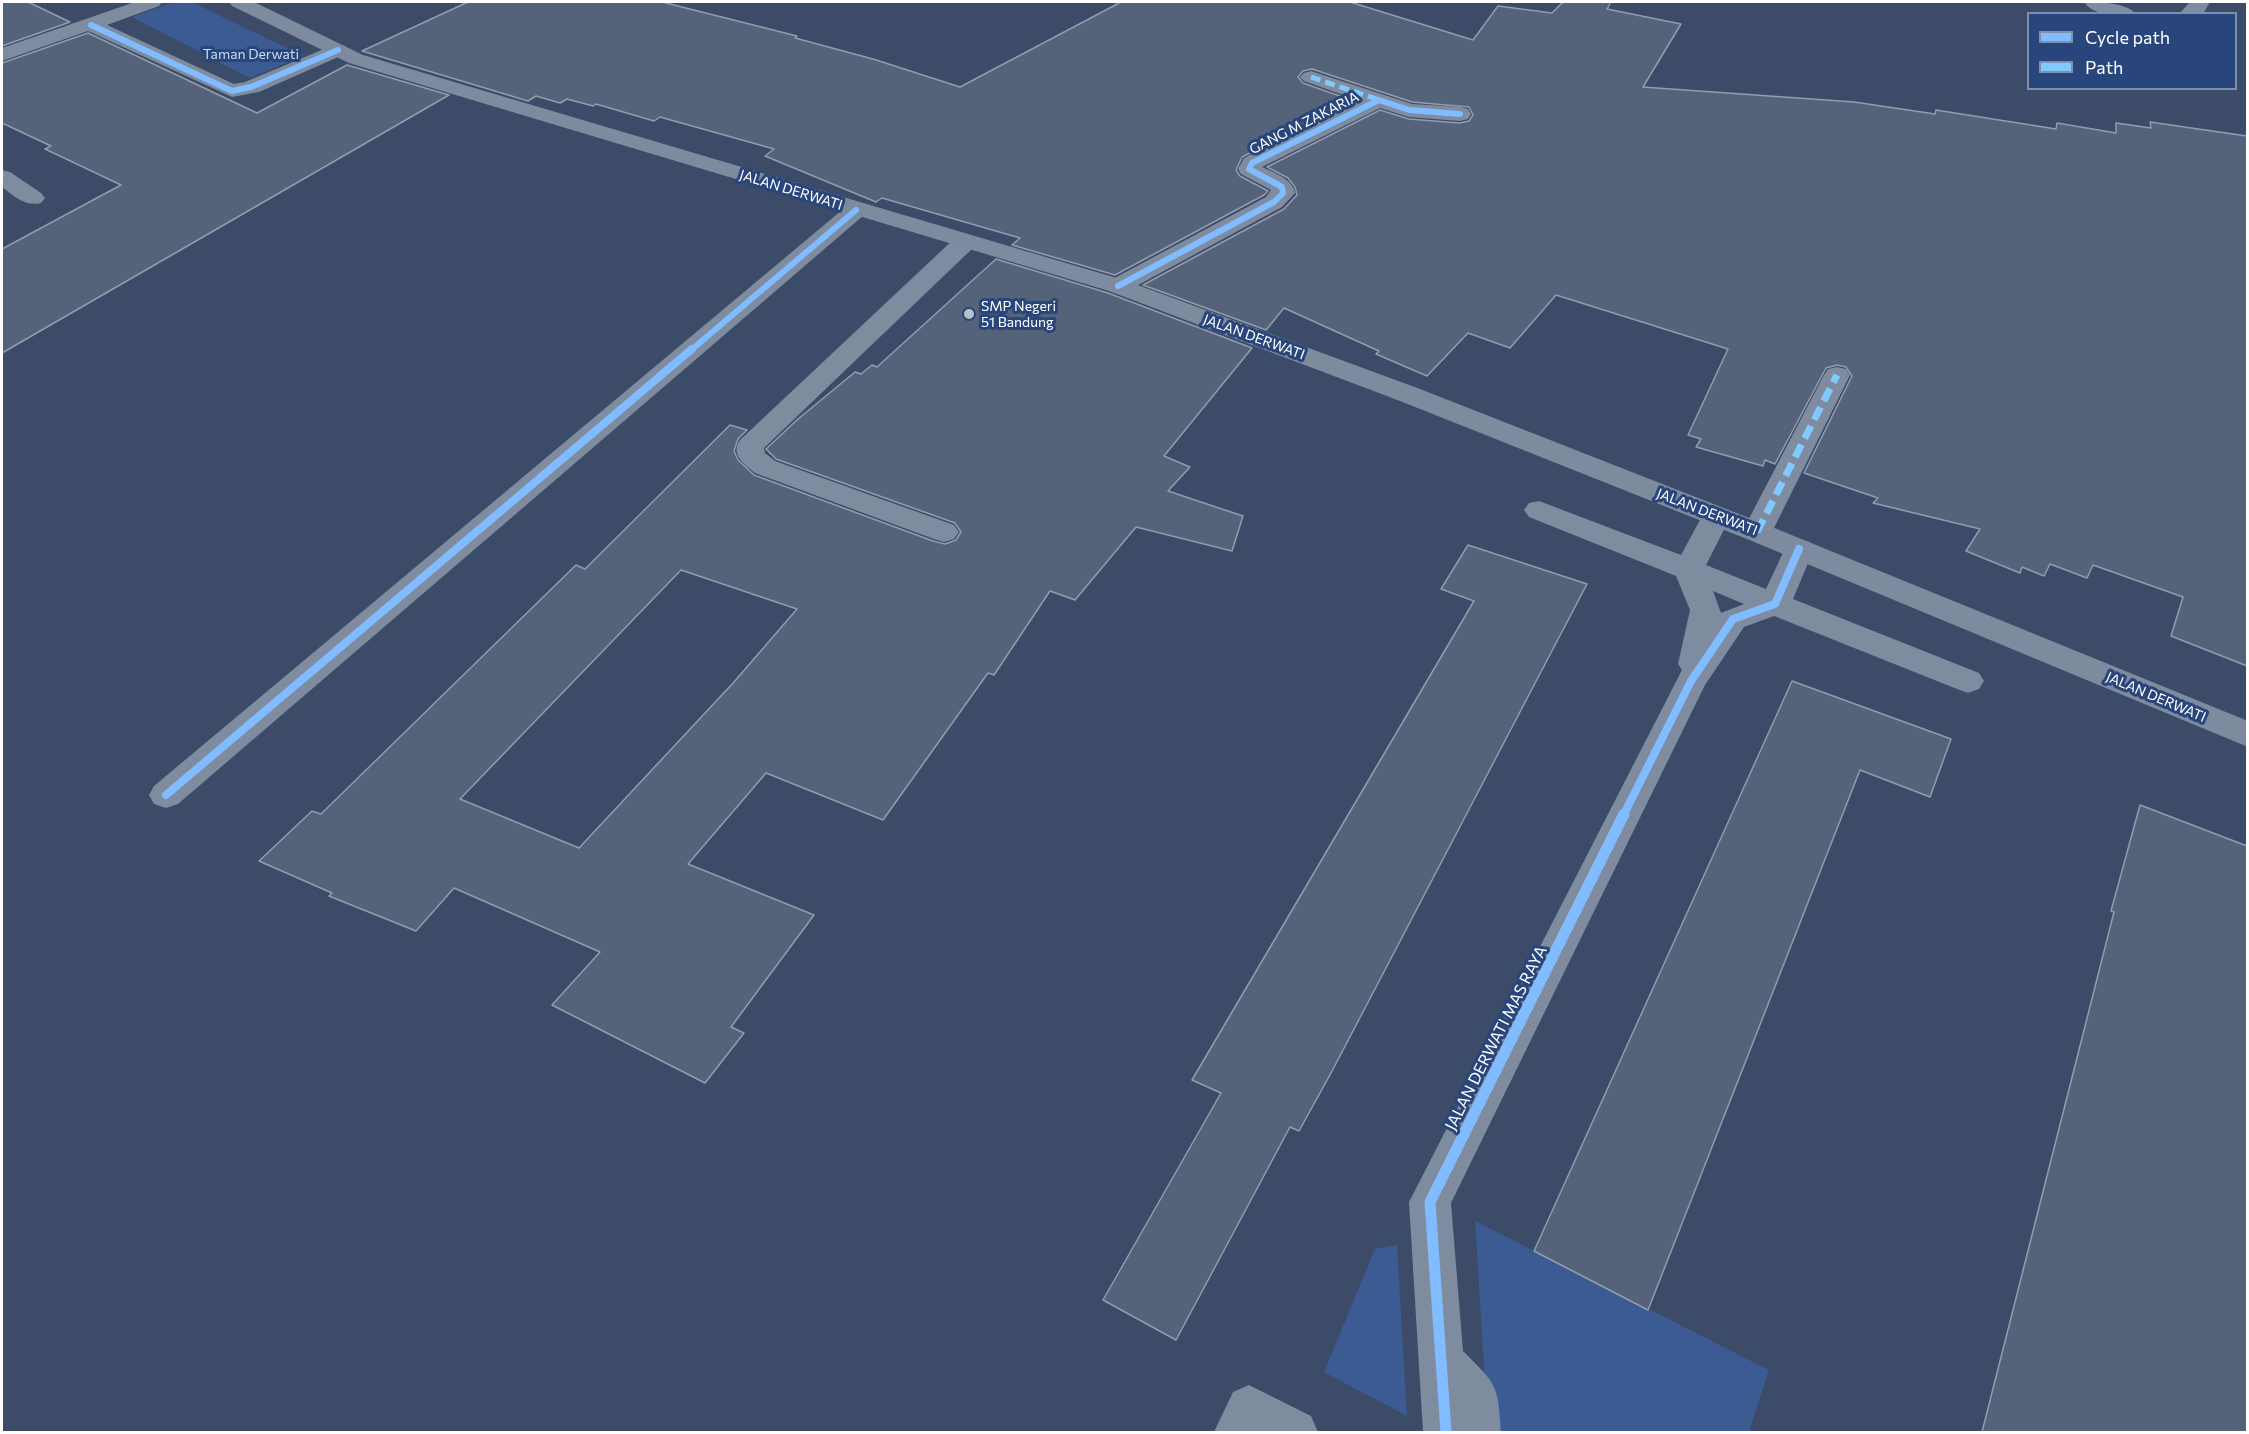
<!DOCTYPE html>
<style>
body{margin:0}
#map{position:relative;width:2249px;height:1434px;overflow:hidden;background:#3b4b68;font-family:Commissioner,sans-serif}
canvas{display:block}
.frame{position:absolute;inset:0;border:3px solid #fff;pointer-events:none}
.legend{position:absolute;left:2027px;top:12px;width:210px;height:78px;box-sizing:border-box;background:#28467b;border:2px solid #7e90b0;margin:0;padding:8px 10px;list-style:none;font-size:18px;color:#fff}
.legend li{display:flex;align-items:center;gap:12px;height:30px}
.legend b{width:30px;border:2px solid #7e90b0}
</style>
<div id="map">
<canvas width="2249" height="1434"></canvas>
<div class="frame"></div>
<ul class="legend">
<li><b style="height:8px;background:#80bcff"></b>Cycle path</li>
<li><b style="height:8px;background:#80caff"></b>Path</li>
</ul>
</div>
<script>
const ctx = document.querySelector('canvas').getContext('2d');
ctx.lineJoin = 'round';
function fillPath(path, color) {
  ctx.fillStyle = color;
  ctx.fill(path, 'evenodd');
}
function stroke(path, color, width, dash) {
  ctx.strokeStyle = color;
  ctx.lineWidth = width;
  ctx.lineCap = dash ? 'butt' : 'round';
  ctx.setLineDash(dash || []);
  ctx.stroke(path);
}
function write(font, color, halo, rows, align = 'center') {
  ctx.font = font + ' Commissioner,sans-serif';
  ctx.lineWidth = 6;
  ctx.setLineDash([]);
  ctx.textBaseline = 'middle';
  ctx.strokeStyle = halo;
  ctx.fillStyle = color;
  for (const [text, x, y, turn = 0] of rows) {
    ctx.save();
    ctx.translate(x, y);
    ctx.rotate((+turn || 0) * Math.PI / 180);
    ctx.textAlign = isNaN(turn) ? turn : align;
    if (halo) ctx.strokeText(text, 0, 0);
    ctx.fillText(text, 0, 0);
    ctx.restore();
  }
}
fillPath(new Path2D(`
 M 174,2 L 192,2 L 303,56 L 250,78 L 132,17 Z
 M 1475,1221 L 1769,1370 L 1749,1432 L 1488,1432 Z
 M 1397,1245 L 1407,1416 L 1324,1372 L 1375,1249 Z`), '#3b5b92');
const building = new Path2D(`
 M 2,2 L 28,2 L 70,22 L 2,46 Z
 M 468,2 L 662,2 L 797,36 L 795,38 L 873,59 L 960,87 L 1121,2 L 1350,2 L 1473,40 L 1498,6 L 1552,13 L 1563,2 L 1611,2 L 1607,9 L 1681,24 L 1643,87 L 1854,102 L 1935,114 L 1936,110 L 2056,129 L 2057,123 L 2116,133 L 2116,123 L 2151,128 L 2150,122 L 2247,136 L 2247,666 L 2171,636 L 2183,597 L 2093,565 L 2087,578 L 2050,564 L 2044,576 L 2022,567 L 2020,573 L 1966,551 L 1980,529 L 1873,503 L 1878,498 L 1804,473 L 1852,376 L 1846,367 L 1837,365 L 1826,368 L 1775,464 L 1765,460 L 1763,466 L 1696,447 L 1701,439 L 1688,435 L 1728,349 L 1556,295 L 1510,348 L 1468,333 L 1427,376 L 1376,354 L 1379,351 L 1284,308 L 1266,330 L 1143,285 L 1284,209 L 1297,195 L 1295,187 L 1288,178 L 1267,167 L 1380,110 L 1409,119 L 1460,123 L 1469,121 L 1473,115 L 1469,107 L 1412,102 L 1312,69 L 1303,71 L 1298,77 L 1303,83 L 1354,101 L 1242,157 L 1236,170 L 1240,176 L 1268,191 L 1264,195 L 1115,275 L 1012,245 L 1020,238 L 882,198 L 876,202 L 765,156 L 774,149 L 660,117 L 654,121 L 596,104 L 593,106 L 567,99 L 560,103 L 536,96 L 528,101 L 362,51 Z
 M 88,33 L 257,113 L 347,65 L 449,95 L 2,353 L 2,249 L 121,185 L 45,149 L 51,146 L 2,123 L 2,63 Z
 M 996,259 L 1108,293 L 1252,348 L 1164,456 L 1190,467 L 1168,491 L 1243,516 L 1232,551 L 1136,527 L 1075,600 L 1050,591 L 994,675 L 988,673 L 883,820 L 766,773 L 688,864 L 814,915 L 731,1027 L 744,1033 L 705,1083 L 552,1005 L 600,952 L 454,888 L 416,931 L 329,896 L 332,893 L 259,861 L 312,811 L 321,814 L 576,565 L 585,569 L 730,425 L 747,430 L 738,439 L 734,451 L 738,460 L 754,475 L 933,541 L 945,544 L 956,540 L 961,532 L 955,523 L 776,459 L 766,449 L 798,419 L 855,372 L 861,374 L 872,365 L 877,367 ZM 681,570 L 797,609 L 734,682 L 579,848 L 460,799 Z
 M 1468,545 L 1587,584 L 1331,1073 L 1299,1131 L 1290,1127 L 1176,1340 L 1103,1300 L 1221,1093 L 1192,1080 L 1474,601 L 1441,589 Z
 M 1792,681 L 1951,739 L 1930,797 L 1860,770 L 1648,1310 L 1534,1251 Z
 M 2140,805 L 2247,846 L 2247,1432 L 1982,1432 L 2114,912 L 2111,911 Z`);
fillPath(building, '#55637a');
stroke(building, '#929cae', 1.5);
fillPath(new Path2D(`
 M 135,2 L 162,2 L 159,6 L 107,25 L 234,84 L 245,82 L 331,46 L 338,44 L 345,46 L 348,50 L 345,54 L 259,92 L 232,97 L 88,31 L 2,61 L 2,48 Z
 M 2084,2 C 2097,1 2127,3 2136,14 C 2119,14 2095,18 2084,2 Z
 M 2190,2 L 2210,2 L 2203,14 L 2179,14 Z
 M 1311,71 L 1412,104 L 1460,107 L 1468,109 L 1471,114 L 1468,119 L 1460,121 L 1409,117 L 1380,108 L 1262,167 C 1274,173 1292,178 1295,193 L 1282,207 L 1127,291 L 1118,294 L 1109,291 L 1105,286 L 1109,281 L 1266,197 L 1271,190 L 1241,174 L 1238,169 L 1244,158 L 1360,101 L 1304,81 L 1300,77 L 1304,73 Z
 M 2,170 L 10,172 L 41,193 L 45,198 L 41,203 C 25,207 14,196 2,187 Z
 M 856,203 L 864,205 L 868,210 L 864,215 L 178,804 L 166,808 L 154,804 L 149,795 L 154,786 L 848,205 Z
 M 965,235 L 974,237 L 977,242 L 974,247 L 764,448 L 765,453 L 775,461 L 954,525 L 959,532 L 954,539 L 944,542 L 934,539 L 755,473 C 744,464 730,455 740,440 L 956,237 Z
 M 1837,367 L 1846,369 L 1850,375 L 1772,532 L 1767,539 L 1757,542 L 1747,539 L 1742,532 L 1824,375 L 1828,369 Z
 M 1539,501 L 1681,555 L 1706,509 L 1716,507 L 1726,509 L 1731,516 L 1706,565 L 1766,589 L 1788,542 L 1799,539 L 1810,542 L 1814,549 L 1793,599 L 1979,673 L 1984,681 L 1979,689 L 1968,693 L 1957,689 L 1774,616 L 1744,627 L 1705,685 L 1451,1203 L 1463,1351 C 1497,1385 1498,1384 1501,1432 L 1423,1432 L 1409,1202 L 1682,670 L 1678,664 L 1690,610 L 1676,576 L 1529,517 L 1524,510 L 1529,503 ZM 1713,591 L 1744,604 L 1721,613 Z
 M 1249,1385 L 1311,1416 L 1318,1432 L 1214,1432 L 1233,1392 Z`), '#7f8c9f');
fillPath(new Path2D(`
 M 229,2 L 254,2 L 363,55 L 1127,281 L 1420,389 L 1767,525 L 2248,721 L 2248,747 L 1747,539 L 1400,401 L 1109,291 L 349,63 L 232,6 Z`), '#7e8a9e');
stroke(new Path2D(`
 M 1311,77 L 1379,100`), '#80caff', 5, [10, 5]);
stroke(new Path2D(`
 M 1757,532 L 1837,375`), '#80caff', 7, [14, 7]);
stroke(new Path2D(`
 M 91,25 L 232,91 L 251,87 L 338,50
 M 1118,286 L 1274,202 L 1283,193 L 1282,187 L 1249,169 L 1252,163 L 1379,100 L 1409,110 L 1460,114
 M 690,351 L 856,210`), '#80bcff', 6);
stroke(new Path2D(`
 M 166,795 L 692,349
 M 1623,816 L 1691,681 L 1733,619 L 1775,604 L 1799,549`), '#80bcff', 8);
stroke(new Path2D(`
 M 1446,1432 L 1430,1202 L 1624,814`), '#80bcff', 11);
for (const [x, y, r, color] of [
 [969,314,6,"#bac0ca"]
]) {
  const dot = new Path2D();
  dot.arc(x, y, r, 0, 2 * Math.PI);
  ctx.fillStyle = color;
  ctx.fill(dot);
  stroke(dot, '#28467b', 2);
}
write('14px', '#cedcf3', '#28467b', [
 ["Taman Derwati",251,54]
]);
write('14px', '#fff', '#28467b', [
 ["GANG M ZAKARIA",1304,123,-27],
 ["JALAN DERWATI",791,190,17],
 ["JALAN DERWATI",1254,337,20],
 ["JALAN DERWATI",1707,512,21],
 ["JALAN DERWATI",2156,697,23]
]);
write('14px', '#fff', '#28467b', [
 ["SMP Negeri",981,306],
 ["51 Bandung",981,322]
], 'left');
write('16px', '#fff', '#28467b', [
 ["JALAN DERWATI MAS RAYA",1496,1038,-63]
]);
</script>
